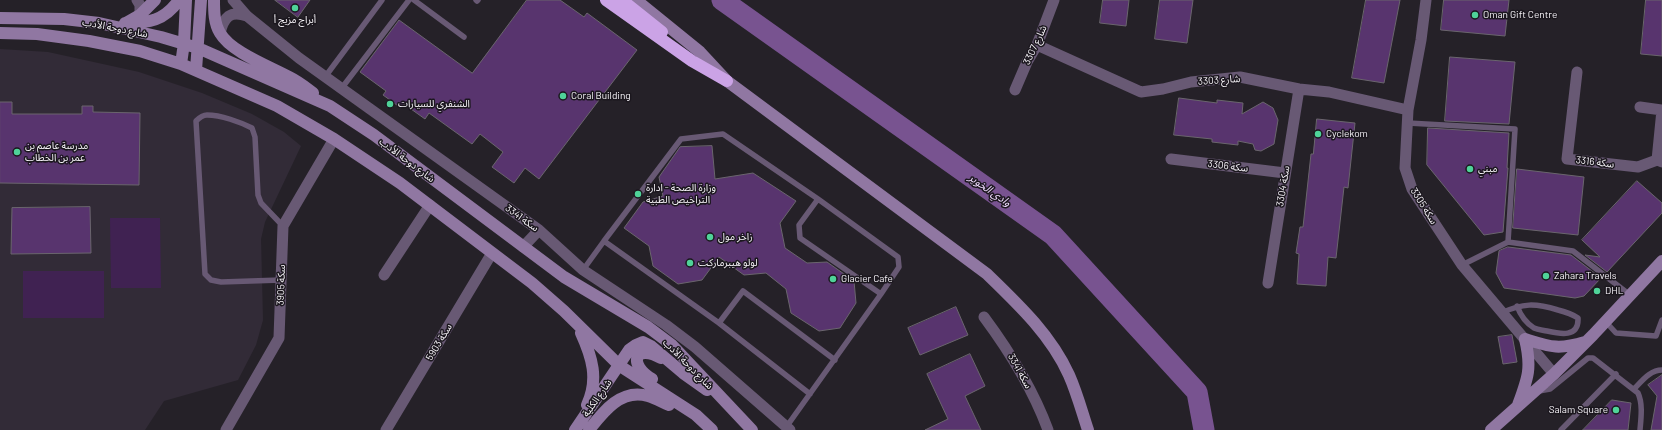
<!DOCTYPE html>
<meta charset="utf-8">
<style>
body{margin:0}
canvas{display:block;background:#252128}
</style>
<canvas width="1662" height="430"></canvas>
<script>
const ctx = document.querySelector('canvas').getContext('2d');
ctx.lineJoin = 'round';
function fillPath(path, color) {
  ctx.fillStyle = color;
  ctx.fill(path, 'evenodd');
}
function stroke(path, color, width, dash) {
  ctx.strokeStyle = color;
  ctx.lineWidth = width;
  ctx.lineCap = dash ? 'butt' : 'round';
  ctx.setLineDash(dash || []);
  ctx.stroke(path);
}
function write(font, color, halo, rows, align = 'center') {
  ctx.font = font + ' Barlow,"Noto Sans Arabic",sans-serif';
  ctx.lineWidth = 3;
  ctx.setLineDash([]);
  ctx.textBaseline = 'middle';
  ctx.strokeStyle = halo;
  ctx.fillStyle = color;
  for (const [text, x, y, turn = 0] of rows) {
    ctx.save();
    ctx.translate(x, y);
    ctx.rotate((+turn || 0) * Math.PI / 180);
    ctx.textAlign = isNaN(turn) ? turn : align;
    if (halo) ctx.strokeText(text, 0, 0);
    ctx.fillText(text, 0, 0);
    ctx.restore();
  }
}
fillPath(new Path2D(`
 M 0,49 L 48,52 L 139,72 L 202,93 L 252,114 L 284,132 L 301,146 L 265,222 L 261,239 L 263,320 L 256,345 L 238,380 L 164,401 L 145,430 L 0,430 Z`), '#322b37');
fillPath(new Path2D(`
 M 110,218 L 160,218 L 161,288 L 111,288 Z
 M 23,271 L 104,271 L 104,318 L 23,318 Z`), '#402252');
stroke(new Path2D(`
 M 722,0 L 1053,235 L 1197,392 L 1204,430`), '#785390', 21);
const building = new Path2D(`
 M 275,0 L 310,0 L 298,17 Z
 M 527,0 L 560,0 L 584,17 L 587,13 L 637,50 L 539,179 L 525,168 L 514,183 L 492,167 L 503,152 L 480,134 L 472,144 L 429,113 L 425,119 L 404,104 L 401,108 L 383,95 L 386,91 L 360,72 L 399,20 L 472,73 Z
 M 1103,0 L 1129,0 L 1126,26 L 1100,23 Z
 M 1160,0 L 1193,0 L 1187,43 L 1155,39 Z
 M 1366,0 L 1400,0 L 1384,83 L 1352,78 Z
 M 1444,0 L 1509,0 L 1505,36 L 1441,30 Z
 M 1646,0 L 1662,0 L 1662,56 L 1641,54 Z
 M 1450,57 L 1515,62 L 1509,124 L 1445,121 Z
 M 1179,98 L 1217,103 L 1217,100 L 1243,103 L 1242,114 L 1263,102 L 1273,108 L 1278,120 L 1274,144 L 1261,151 L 1255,150 L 1253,144 L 1238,141 L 1238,145 L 1212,142 L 1212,139 L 1174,135 Z
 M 0,102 L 12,102 L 12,114 L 82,114 L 82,106 L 93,106 L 93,112 L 140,113 L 139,185 L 0,183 Z
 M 1317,119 L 1355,123 L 1348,188 L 1344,187 L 1336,258 L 1328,257 L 1326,286 L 1297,284 L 1299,254 L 1296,253 L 1300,227 L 1303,227 L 1311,154 L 1313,154 Z
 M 1428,128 L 1509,133 L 1507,168 L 1508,168 L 1503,232 L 1484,235 L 1427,165 Z
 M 712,146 L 715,179 L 753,173 L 796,201 L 780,223 L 785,248 L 807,263 L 827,262 L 854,281 L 856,303 L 840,328 L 819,331 L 791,313 L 786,289 L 766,273 L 744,275 L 719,257 L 702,280 L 678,284 L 653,266 L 649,246 L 624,228 L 643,202 L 663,196 L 659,177 L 680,147 Z
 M 1517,169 L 1584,177 L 1578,235 L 1513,228 Z
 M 1637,181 L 1662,203 L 1662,213 L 1607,272 L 1585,255 L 1600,257 L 1582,240 Z
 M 90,207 L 91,253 L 11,254 L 12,208 Z
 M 1508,247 L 1571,255 L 1601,278 L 1584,296 L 1575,298 L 1504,288 L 1496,273 L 1499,251 Z
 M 956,307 L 968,335 L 920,355 L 908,328 Z
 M 1512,335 L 1517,362 L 1503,364 L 1498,337 Z
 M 970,354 L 985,386 L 965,396 L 981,430 L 925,430 L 948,419 L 927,374 Z
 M 1662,375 L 1662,430 L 1651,430 L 1657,396 L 1648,385 Z
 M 1612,400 L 1631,403 L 1628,430 L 1583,430 Z`);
fillPath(building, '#58346e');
stroke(building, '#6a656d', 1);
stroke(new Path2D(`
 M 414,0 L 464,37
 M 476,0 L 477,1 L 478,0
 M 325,77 L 382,0
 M 341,89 L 409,0
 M 1408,123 L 1515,129 L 1508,242
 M 604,241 L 681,139 L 723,134 L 818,199
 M 1462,265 L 1508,242 L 1573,251 L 1630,295
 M 583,270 L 604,241 L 719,323
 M 281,280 L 221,282 L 211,280 L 205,274 L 196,121 C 199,118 203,115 207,115 C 221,115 240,122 252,128 L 255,137 L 258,195 L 261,203 L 283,226
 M 1501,313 C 1523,303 1535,303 1558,310 C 1566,312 1572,314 1578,318 C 1579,338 1560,334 1547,331 C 1543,330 1538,330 1534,328 C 1526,323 1520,314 1517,306
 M 1605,321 L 1616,333 L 1656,336 L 1662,320
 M 1634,389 C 1642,381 1650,370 1662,370
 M 1539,391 L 1550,389 L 1588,358 L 1593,358 L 1638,393 C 1643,404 1641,418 1640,430
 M 810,394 L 719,323 L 743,291 L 835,360
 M 787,426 L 881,294 L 800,238 L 799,225 L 818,199 L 898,257 L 899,267 L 881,294
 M 1561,430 L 1616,374`), '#685974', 5.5);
stroke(new Path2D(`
 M 137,0 L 140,5 L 140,15
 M 233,0 L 247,16 L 299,58 L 539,230 L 583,270 L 666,325 L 695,347 L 790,430
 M 1426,0 L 1421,40 L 1408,110 L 1405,168 L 1412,189 L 1462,265 L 1554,374
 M 220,33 C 224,17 230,10 247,16
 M 1037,45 L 1141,92 L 1163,89 L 1191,82 L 1240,77 L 1299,89 L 1329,92 L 1408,110
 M 1577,72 L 1567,159 L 1638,167 L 1657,160 L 1662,162
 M 1015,90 L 1027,62 L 1037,45 L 1054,0
 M 1640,107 L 1662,110
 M 1171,159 L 1285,173
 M 1657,160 L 1662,110
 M 523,247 L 539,230
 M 384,275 L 430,205
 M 1268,283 L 1299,89
 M 984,317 C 1010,352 1033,389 1048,430
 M 226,430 L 279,338 L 283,226 L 334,139
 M 386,430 L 492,253`), '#685974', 11);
stroke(new Path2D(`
 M 214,0 C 214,11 214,23 220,33 C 232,54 277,69 298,82 C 303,85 308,89 313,93
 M 636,0 L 700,52 L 727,81 L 987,274 C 1018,304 1051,335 1069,375 C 1077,393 1082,412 1088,430
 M 0,18 L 64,19 L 99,23 L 161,37 L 198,48 L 330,106 L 374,135 L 564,277 L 648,327 L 672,345 L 752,430
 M 125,23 C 149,23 164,21 179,0
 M 126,23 L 140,15 L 155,0
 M 0,33 L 37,34 L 89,41 L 140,51 L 181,64 L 277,106 L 334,139 L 400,183 L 532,283 L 564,311 L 620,366 L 696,415 L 712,430
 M 181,64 L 184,43 L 186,0
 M 196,70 L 201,0
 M 581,333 C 592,357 599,379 587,405
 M 1525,339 C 1551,347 1558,350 1585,342
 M 652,379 C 628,365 634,343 661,358
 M 1518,405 C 1528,378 1532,368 1525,339
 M 575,430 L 629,350 L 636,345 L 643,342 L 651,346 L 683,373 L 707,390
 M 589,430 C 603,412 621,388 648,396 C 655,398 662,402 669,405
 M 1491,430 L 1554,374 L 1593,335 L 1662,261`), '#9077a2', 12);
stroke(new Path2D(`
 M 606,0 L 692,61 L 727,81
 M 622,0 L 662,32`), '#cba3e6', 12);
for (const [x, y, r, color] of [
 [295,8,4,"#4fd399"],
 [1475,15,4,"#4fd399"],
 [563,96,4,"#4fd399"],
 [390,104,4,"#4fd399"],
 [1318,134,4,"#4fd399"],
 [17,152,4,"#4fd399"],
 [1470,169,4,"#4fd399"],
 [638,194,4,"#4fd399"],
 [710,237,4,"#4fd399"],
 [690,263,4,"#4fd399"],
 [1546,276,4,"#4fd399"],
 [833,279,4,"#4fd399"],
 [1597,291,4,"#4fd399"],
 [1616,410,4,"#4fd399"]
]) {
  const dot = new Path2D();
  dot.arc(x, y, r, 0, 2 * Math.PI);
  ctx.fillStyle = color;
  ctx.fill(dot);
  stroke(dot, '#1b171e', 1.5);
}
write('10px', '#f6f3f8', '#1b171e', [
 ["Oman Gift Centre",1483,15],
 ["أبراج مزيج أ",295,20,"center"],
 ["Coral Building",571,96],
 ["الشنفري للسيارات",398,104],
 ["Cyclekom",1326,134],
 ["مدرسة عاصم بن",25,146],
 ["عمر بن الخطاب",25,158],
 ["مبني",1478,169],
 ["وزارة الصحة - ادارة",646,188],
 ["التراخيص الطبية",646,200],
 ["زاخر مول",718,237],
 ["لولو هيبرماركت",698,263],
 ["Zahara Travels",1554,276],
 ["Glacier Cafe",841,279],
 ["DHL",1605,291],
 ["Salam Square",1608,410,"right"]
], 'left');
write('10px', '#f6f3f8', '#1b171e', [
 ["شارع دوحة الأدب",115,28,11],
 ["3307 شارع",1035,45,-65],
 ["3303 شارع",1219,80,-4],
 ["شارع دوحة الأدب",407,160,37],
 ["سكة 3316",1595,162,7],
 ["سكة 3306",1228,166,7],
 ["سكة 3304",1283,186,-81],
 ["3305 سكة",1424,206,58],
 ["سكة 3341",522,218,36],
 ["سكة 3905",281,285,-88],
 ["سكة 5903",439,342,-59],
 ["شارع دوحة الأدب",688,364,45],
 ["سكة 3341",1020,371,61],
 ["شارع الكلية",597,398,-55]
]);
write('italic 11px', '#eed9fd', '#1b171e', [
 ["وادي الخوير",990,190,35]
]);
</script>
